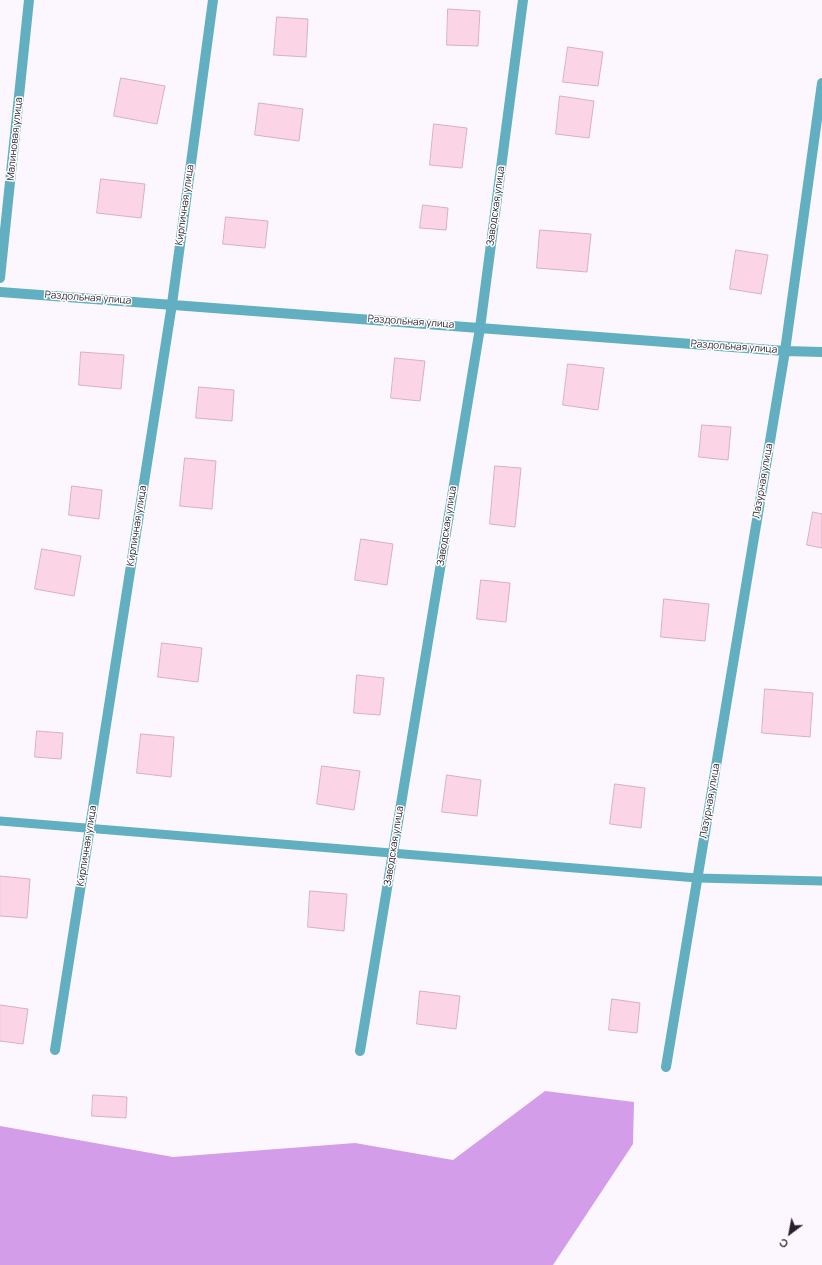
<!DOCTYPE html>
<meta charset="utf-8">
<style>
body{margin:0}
#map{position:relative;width:822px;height:1265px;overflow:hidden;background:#fcf7fe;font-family:Manrope,sans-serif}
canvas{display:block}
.north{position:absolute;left:770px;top:1213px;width:40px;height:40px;-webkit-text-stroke:3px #fff;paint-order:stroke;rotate:212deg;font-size:11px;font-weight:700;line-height:16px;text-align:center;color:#29202c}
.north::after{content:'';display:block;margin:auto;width:14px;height:18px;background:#29202c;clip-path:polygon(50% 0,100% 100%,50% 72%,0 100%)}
</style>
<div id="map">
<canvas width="822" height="1265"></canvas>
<div class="north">С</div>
</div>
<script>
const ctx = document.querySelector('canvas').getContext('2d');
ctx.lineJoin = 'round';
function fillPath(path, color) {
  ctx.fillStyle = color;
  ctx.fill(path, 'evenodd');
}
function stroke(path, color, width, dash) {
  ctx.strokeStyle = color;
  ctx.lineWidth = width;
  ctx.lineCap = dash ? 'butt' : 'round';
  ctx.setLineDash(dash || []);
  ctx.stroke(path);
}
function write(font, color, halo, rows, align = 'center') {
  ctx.font = font + ' Manrope,sans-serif';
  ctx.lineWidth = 3;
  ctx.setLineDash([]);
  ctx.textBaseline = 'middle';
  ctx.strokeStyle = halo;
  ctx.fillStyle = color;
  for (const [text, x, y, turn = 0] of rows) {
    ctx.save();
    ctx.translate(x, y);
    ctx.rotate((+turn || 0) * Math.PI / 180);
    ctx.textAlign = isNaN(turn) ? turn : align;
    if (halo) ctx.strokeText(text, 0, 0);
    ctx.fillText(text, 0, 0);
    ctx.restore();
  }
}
fillPath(new Path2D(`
 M 545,1091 L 634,1102 L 633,1144 L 553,1265 L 0,1265 L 0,1126 L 173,1157 L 355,1143 L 453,1160 Z`), '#d49de9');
const building = new Path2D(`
 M 448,9 L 480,11 L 478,46 L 447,45 Z
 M 277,17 L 308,19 L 306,57 L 274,55 Z
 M 568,47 L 603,52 L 598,86 L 563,82 Z
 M 121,78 L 165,86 L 157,124 L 114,116 Z
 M 560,96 L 594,101 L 589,138 L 556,134 Z
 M 259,103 L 303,109 L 299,141 L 255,135 Z
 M 434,124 L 467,128 L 462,168 L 430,165 Z
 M 101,179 L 145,184 L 141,218 L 97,213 Z
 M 423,205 L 448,208 L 446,230 L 420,228 Z
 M 226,217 L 268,221 L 265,248 L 223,244 Z
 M 540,230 L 591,234 L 587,272 L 537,268 Z
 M 736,250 L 768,255 L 761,294 L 730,289 Z
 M 81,352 L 124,355 L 121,389 L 79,385 Z
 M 395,358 L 425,361 L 420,401 L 391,398 Z
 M 568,364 L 604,368 L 598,410 L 563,405 Z
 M 199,387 L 234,390 L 232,421 L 196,418 Z
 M 702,425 L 731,427 L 728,460 L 699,457 Z
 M 185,458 L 216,461 L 212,509 L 180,506 Z
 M 495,466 L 521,468 L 515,527 L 490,524 Z
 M 72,486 L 102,490 L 99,519 L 69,515 Z
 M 813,512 L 822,514 L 822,548 L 807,545 Z
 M 361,539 L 393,544 L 387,585 L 355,580 Z
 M 42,549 L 81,556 L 74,596 L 35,589 Z
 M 481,580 L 510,583 L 506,622 L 477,619 Z
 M 664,599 L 709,604 L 705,641 L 661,637 Z
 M 162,643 L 202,648 L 198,682 L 158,677 Z
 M 357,675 L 384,678 L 380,715 L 354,713 Z
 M 765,689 L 813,693 L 810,737 L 762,733 Z
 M 37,731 L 63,733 L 61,759 L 35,757 Z
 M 141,734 L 174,737 L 171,777 L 137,773 Z
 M 322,766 L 360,771 L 354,810 L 317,804 Z
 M 447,775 L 481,780 L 477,816 L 442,812 Z
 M 615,784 L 645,788 L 641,828 L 610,824 Z
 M 0,876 L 30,879 L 27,918 L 0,916 Z
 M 310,891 L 347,894 L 344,931 L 308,927 Z
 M 420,991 L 460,996 L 456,1029 L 417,1024 Z
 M 612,999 L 640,1003 L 637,1033 L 609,1030 Z
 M 0,1005 L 28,1009 L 23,1044 L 0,1041 Z
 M 93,1095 L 127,1097 L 126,1118 L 92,1116 Z`);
fillPath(building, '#fbd5e5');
stroke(building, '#d7b0c1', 1);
stroke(new Path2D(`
 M 0,821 L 697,878 L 822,881`), '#61afc1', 9);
stroke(new Path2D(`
 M 0,278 L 29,0
 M 0,292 L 785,351 L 822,352
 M 55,1050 L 172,304 L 213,0
 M 360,1051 L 480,328 L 523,0
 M 666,1067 L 785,351 L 822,83`), '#61afc1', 10);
write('10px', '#29202c', '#fff', [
 ["Малиновая улица",15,139,-84],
 ["Кирпичная улица",185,205,-82],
 ["Заводская улица",496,206,-82],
 ["Раздольная улица",88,298,4],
 ["Раздольная улица",411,322,4],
 ["Раздольная улица",734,347,4],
 ["Лазурная улица",763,481,-80],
 ["Кирпичная улица",137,526,-81],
 ["Заводская улица",447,526,-81],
 ["Лазурная улица",710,801,-80],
 ["Кирпичная улица",87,846,-81],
 ["Заводская улица",394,846,-81]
]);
</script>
